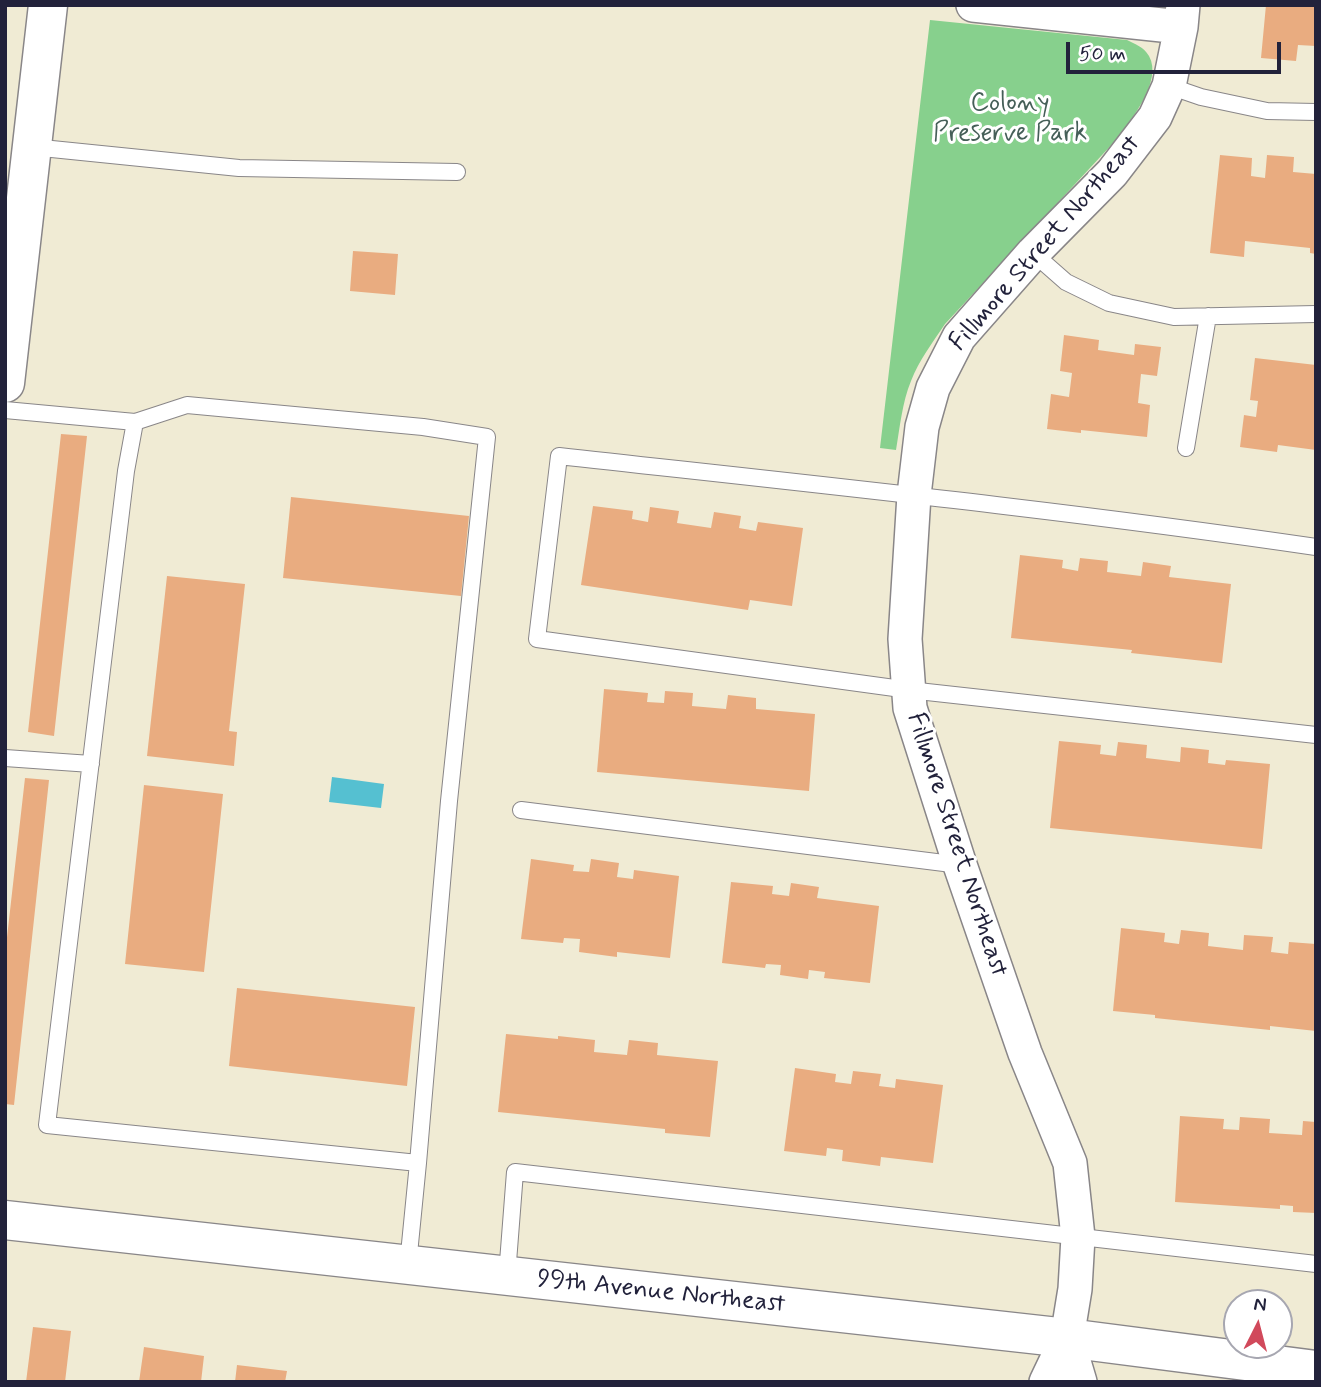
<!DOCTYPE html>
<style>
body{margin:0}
#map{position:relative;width:1321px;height:1387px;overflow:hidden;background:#f0ebd4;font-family:Mynerve,sans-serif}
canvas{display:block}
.frame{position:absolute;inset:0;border:7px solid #22223b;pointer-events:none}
.north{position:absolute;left:1223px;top:1289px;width:70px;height:70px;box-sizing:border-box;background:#fff;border:2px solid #a7a7b1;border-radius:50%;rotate:6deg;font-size:19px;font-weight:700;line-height:28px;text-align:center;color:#22223b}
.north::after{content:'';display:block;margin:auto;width:24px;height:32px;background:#d1495b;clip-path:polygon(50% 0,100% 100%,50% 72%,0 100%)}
.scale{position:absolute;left:1066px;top:42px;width:215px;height:32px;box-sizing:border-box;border:4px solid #22223b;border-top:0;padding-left:9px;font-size:21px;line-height:24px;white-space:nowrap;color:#22223b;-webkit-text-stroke:5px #fff;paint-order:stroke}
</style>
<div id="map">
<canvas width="1321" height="1387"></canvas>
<div class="frame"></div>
<div class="north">N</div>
<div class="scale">50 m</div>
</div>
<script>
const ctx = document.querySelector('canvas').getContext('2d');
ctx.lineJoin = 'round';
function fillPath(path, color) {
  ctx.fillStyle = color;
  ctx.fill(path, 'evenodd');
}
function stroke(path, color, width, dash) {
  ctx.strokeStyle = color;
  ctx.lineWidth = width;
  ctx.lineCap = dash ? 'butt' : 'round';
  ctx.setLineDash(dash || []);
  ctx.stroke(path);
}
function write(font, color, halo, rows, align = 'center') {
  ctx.font = font + ' Mynerve,sans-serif';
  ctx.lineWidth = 6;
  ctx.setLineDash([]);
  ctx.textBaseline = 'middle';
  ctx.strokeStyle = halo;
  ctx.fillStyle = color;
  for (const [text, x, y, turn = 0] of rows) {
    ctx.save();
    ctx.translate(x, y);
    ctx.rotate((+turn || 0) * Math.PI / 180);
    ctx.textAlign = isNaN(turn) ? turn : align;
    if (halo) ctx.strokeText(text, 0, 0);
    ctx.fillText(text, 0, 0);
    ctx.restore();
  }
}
fillPath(new Path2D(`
 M 930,20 L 1127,40 C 1135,44 1144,47 1149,56 C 1163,81 1131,120 1116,140 L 945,324 C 933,342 919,360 911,381 C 902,403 900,427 896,450 L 880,448 Z`), '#87d08d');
fillPath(new Path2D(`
 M 332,777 L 384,784 L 381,808 L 329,802 Z`), '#55c0d1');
fillPath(new Path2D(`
 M 1266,5 L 1316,5 L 1316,46 L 1298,45 L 1296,61 L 1261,58 Z
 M 1220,155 L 1252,158 L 1251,176 L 1265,178 L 1267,155 L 1294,157 L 1293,172 L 1316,174 L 1316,254 L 1310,253 L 1310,248 L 1245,241 L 1244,257 L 1210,253 Z
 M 353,251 L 398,254 L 395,295 L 350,291 Z
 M 1064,335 L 1099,340 L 1098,350 L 1134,355 L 1135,344 L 1161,347 L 1157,376 L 1141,374 L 1138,403 L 1150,405 L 1147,437 L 1081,430 L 1081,433 L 1047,429 L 1051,394 L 1069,397 L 1072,373 L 1060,371 Z
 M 1255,358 L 1316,365 L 1316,450 L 1278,445 L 1277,452 L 1240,447 L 1244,415 L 1256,417 L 1258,401 L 1250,400 Z
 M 61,434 L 87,436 L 54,736 L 28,732 Z
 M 291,497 L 469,516 L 461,596 L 283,578 Z
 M 593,506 L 633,511 L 632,519 L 648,522 L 650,507 L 679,511 L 677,523 L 711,528 L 714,512 L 741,516 L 739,528 L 756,531 L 758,522 L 803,528 L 792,606 L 750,600 L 748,610 L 581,585 Z
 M 1020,555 L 1063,560 L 1062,568 L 1078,571 L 1080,558 L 1108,561 L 1107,572 L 1141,576 L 1143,562 L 1171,566 L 1169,577 L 1231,584 L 1222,663 L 1131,653 L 1132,650 L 1011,638 Z
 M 167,576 L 245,584 L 229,731 L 237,732 L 234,766 L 147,756 Z
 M 604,689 L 648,693 L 647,702 L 664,703 L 665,691 L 693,693 L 692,706 L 726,709 L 728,695 L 756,698 L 756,709 L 815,714 L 809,791 L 597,772 Z
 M 1059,741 L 1101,745 L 1100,754 L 1116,756 L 1118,742 L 1147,745 L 1146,758 L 1180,762 L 1181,747 L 1209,750 L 1208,763 L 1225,765 L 1226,760 L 1270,764 L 1262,849 L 1050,828 Z
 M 25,778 L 49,780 L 14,1105 L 5,1104 L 5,955 Z
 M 144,785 L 223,794 L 204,972 L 125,964 Z
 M 531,859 L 574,865 L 573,871 L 589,872 L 591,859 L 619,863 L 617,877 L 633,879 L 634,870 L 679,876 L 670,958 L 617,952 L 617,957 L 579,952 L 580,939 L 564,938 L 563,943 L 521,939 Z
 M 731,882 L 773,886 L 772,894 L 789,896 L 791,883 L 819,887 L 817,898 L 879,906 L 870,983 L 824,978 L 825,972 L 809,970 L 808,979 L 780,975 L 781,965 L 766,964 L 765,968 L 722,963 Z
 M 1121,928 L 1165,933 L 1164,942 L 1179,944 L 1181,930 L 1209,933 L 1208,946 L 1243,950 L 1244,935 L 1273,937 L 1271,952 L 1288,954 L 1289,942 L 1316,944 L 1316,1031 L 1270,1026 L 1270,1030 L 1155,1018 L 1155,1015 L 1113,1011 Z
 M 237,988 L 415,1007 L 407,1086 L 229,1066 Z
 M 506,1034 L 558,1039 L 558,1036 L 595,1040 L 594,1052 L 627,1055 L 629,1040 L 658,1043 L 657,1055 L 718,1061 L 710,1137 L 665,1133 L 665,1129 L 498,1112 Z
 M 795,1068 L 836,1074 L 835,1082 L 851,1084 L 853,1071 L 881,1074 L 879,1086 L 895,1088 L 896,1079 L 943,1085 L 933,1163 L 881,1157 L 880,1166 L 842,1161 L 843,1150 L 827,1148 L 826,1156 L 784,1151 Z
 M 1180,1116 L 1224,1119 L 1223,1129 L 1239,1130 L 1240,1117 L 1270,1119 L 1269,1133 L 1302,1135 L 1303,1121 L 1316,1122 L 1316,1213 L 1293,1212 L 1293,1206 L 1280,1205 L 1280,1209 L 1175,1202 Z
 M 33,1327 L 71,1331 L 65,1382 L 26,1382 Z
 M 144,1347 L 204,1356 L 201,1382 L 139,1382 Z
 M 237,1365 L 287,1371 L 285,1382 L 235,1382 Z`), '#e9ac80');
const lane = new Path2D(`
 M 1169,86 L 1201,97 L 1267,111 L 1316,112
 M 32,147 L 239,168 L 457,172
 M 1033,253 L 1066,282 L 1109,303 L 1174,317 L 1316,314
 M 5,410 L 135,422 L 187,405 L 423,427 L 487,437 L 449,801 L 418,1163 L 47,1125 L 126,471 L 135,422
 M 1186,448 L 1208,316
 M 1316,547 C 1064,510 811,484 559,456 L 537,639 L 909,690 L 1316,735
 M 5,758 L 91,764
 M 521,810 L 960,865
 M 408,1264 L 418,1163
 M 507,1275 L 515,1172 L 1316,1264`);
const street = new Path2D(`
 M 973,5 L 1181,27
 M 1067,1338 L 1080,1382
 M 1046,1382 L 1067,1338 L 1075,1289 L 1078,1237 L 1070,1163 L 1025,1053 L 960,865 L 910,708 L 905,639 L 914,495 L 922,427 L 933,388 L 959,337 L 1033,253 L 1112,173 L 1155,117 L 1169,86 L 1181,27 L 1183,5`);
const secondary = new Path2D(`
 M 5,383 L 48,5
 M 5,1220 L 1067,1338 L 1316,1370`);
stroke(lane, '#898688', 18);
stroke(street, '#898688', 36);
stroke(secondary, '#898688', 41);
stroke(lane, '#fff', 16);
stroke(street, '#fff', 33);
stroke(secondary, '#fff', 38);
write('26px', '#455f58', '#fff', [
 ["Colony",1010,105],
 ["Preserve Park",1010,135]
]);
write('26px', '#22223b', '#fff', [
 ["Fillmore Street Northeast",1046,244,-49],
 ["Fillmore Street Northeast",956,845,72],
 ["99th Avenue Northeast",661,1293,6]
]);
</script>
